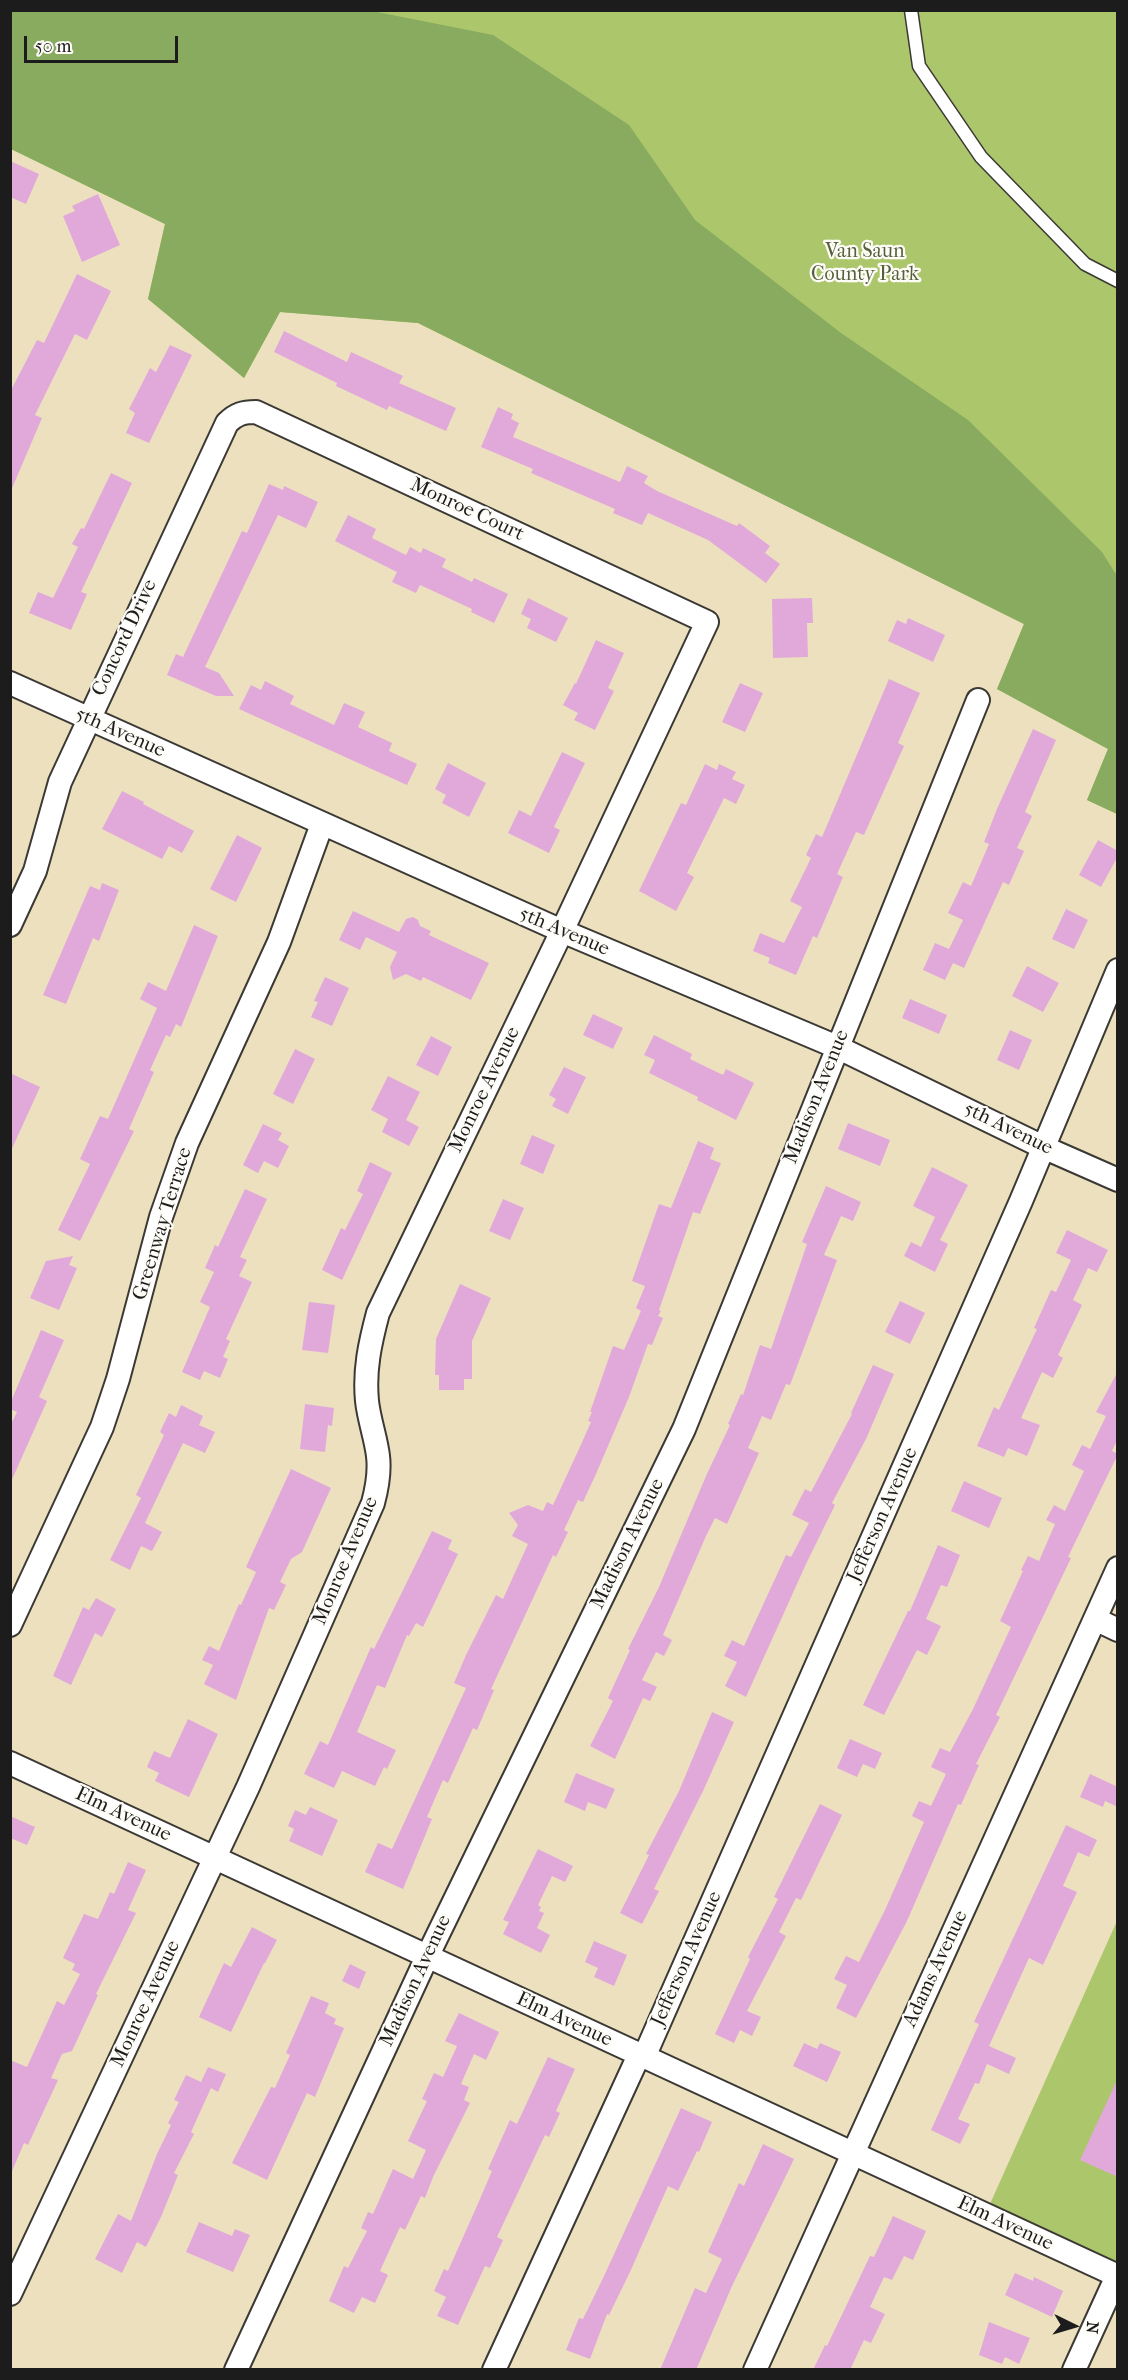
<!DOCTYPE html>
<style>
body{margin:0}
#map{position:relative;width:1128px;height:2380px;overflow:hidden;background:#ede0bf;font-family:"IM FELL French Canon",serif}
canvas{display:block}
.frame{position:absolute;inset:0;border:12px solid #1c1c1c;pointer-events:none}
.north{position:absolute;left:1044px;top:2296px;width:60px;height:60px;-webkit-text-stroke:4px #fdfcf7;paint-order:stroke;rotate:95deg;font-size:16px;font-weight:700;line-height:24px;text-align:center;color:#1c1c1c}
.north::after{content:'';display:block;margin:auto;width:21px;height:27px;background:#1c1c1c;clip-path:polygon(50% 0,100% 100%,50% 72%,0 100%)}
.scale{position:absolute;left:24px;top:36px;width:154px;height:27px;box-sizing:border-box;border:3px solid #1c1c1c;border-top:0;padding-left:8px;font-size:18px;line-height:21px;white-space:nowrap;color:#1c1c1c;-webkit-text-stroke:4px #fdfcf7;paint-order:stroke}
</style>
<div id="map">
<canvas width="1128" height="2380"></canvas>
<div class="frame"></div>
<div class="north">N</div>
<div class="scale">50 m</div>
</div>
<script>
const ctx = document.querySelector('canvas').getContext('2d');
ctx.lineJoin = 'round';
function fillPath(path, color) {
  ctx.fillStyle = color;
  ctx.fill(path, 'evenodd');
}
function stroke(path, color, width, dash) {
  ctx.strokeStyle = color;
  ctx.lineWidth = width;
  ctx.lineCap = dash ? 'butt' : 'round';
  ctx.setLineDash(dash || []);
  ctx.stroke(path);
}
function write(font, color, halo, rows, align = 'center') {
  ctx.font = font + ' "IM FELL French Canon",serif';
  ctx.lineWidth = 4.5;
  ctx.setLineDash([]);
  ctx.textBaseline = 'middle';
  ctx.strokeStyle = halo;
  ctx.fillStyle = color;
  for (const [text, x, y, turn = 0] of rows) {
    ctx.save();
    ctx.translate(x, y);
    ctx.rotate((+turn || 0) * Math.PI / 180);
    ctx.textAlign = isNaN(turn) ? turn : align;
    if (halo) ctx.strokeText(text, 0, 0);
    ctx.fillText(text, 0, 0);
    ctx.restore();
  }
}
fillPath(new Path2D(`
 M 10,11 L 1117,11 L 1117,814 L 1087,800 L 1108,749 L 997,689 L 1024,624 L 418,323 L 280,312 L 244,378 L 148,299 L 165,224 L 11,149 Z
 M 1117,1921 L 1117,2274 L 985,2215 Z`), '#acc66b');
fillPath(new Path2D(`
 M 10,11 L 372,11 L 493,35 L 629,125 L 695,220 L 841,333 L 968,420 L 1102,552 L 1117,576 L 1117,814 L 1087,800 L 1108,749 L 997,689 L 1024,624 L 418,323 L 280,312 L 244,378 L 148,299 L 165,224 L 11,149 Z`), '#89ab5f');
fillPath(new Path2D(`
 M 10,161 L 39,174 L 26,204 L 10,197 Z
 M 98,194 L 120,245 L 82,262 L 63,216 L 75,211 L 72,206 Z
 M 77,274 L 111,291 L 87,340 L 75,334 L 35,415 L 42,418 L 10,493 L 10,392 L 37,340 L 44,343 Z
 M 284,331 L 347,362 L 351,352 L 403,376 L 399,383 L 456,408 L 446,431 L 389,406 L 387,410 L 336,386 L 337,383 L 274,352 Z
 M 170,345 L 192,355 L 149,443 L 126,433 L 135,413 L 129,409 L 150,368 L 156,372 Z
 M 498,407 L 513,414 L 511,419 L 519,423 L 513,437 L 620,482 L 627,466 L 648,476 L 644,483 L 657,491 L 737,526 L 739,523 L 770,546 L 765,553 L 780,564 L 766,583 L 708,540 L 648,513 L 642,525 L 613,513 L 615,509 L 531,473 L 533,469 L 481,447 Z
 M 111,473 L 132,483 L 81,592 L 87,594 L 71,630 L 29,613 L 38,592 L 53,598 L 78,547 L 72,544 L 81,528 L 84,529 Z
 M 269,484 L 283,490 L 284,486 L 318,502 L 306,528 L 278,515 L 205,667 L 219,673 L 234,696 L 216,696 L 167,675 L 176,654 L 183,657 L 242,531 L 247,533 Z
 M 348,515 L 376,529 L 372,538 L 406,555 L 410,547 L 421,553 L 423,548 L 446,559 L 442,567 L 472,582 L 474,578 L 508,594 L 494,623 L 471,612 L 472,609 L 420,585 L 416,593 L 392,582 L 397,572 L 335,541 Z
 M 528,598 L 568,618 L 556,642 L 527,628 L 531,619 L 521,614 Z
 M 812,598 L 813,623 L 807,623 L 808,657 L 773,658 L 772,599 Z
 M 908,618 L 945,635 L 933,662 L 888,641 L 897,620 L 906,624 Z
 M 596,640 L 624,653 L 608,688 L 614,691 L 595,730 L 574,720 L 578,713 L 563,705 L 575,683 L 576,684 Z
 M 889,679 L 920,693 L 898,743 L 904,746 L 864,835 L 856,832 L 837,874 L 843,877 L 817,938 L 813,936 L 796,975 L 768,963 L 770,958 L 753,951 L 760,933 L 784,943 L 802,907 L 790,901 L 811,858 L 806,855 L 816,834 L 822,837 Z
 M 265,681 L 294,696 L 290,704 L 334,725 L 344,703 L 365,712 L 358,727 L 392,743 L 389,751 L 417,764 L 407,785 L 239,709 L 251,685 L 261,690 Z
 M 740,683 L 763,693 L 745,732 L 722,722 Z
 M 1033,729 L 1056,740 L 1025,812 L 1032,816 L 1017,848 L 1024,851 L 1009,885 L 1003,882 L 964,968 L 953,963 L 945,980 L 923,970 L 935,943 L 949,949 L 963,920 L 948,913 L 963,882 L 971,886 L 989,844 L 984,842 L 997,809 Z
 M 562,752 L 585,763 L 554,827 L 560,830 L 549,853 L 508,833 L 519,810 L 531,816 Z
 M 448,763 L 486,783 L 469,817 L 442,803 L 446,795 L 435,789 Z
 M 705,764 L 717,770 L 719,764 L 736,772 L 732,779 L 745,785 L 736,804 L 724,798 L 687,873 L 694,877 L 676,911 L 639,891 L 681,803 L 686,805 Z
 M 122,791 L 144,802 L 143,804 L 194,831 L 182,853 L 169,846 L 162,859 L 102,829 Z
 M 237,835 L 262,848 L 236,902 L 210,889 Z
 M 1098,840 L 1118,851 L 1118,856 L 1101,887 L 1079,875 Z
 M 102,883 L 119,890 L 99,941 L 93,938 L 66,1004 L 43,995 L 90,886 L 100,890 Z
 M 1066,909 L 1088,920 L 1074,949 L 1052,939 Z
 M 353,911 L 399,932 L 406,919 L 413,917 L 418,920 L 420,926 L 431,931 L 429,935 L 489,963 L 471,1000 L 423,977 L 421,981 L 406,974 L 393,980 L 390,967 L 397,952 L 366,937 L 360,950 L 339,940 Z
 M 194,925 L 218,936 L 181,1027 L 176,1024 L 170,1037 L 166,1035 L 150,1070 L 154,1072 L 129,1129 L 134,1131 L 80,1241 L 58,1230 L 90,1164 L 80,1159 L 100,1116 L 108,1119 L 157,1008 L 140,999 L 148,982 L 166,991 Z
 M 1027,966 L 1059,983 L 1043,1012 L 1012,996 Z
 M 325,977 L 349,988 L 332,1026 L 311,1017 L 318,1002 L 314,1001 Z
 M 910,999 L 947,1015 L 939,1034 L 902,1018 Z
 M 593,1014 L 623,1028 L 613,1049 L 583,1035 Z
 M 1010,1030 L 1032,1040 L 1019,1070 L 997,1060 Z
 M 654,1035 L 692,1054 L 690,1059 L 723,1075 L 726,1069 L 754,1083 L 736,1120 L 697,1100 L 698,1097 L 649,1073 L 655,1060 L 644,1055 Z
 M 431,1036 L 452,1047 L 438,1076 L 416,1065 Z
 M 295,1049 L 315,1059 L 293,1104 L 273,1094 Z
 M 564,1067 L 586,1077 L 568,1114 L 552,1106 L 556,1099 L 549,1095 Z
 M 10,1073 L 40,1087 L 10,1153 Z
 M 388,1076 L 420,1092 L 406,1120 L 419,1127 L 409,1146 L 382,1132 L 388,1119 L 371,1110 Z
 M 848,1123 L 890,1140 L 880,1166 L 838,1149 Z
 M 263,1124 L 282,1133 L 278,1140 L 289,1146 L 278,1168 L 264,1161 L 258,1173 L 243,1165 Z
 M 532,1135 L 555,1145 L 543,1174 L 520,1164 Z
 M 698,1141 L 714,1148 L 710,1159 L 721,1163 L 700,1214 L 693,1212 L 659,1310 L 661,1311 L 658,1316 L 663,1318 L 652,1345 L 648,1344 L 629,1397 L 596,1474 L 583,1502 L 578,1500 L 564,1530 L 568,1532 L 556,1557 L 553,1555 L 491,1689 L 494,1690 L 477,1730 L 473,1728 L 448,1783 L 443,1780 L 427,1817 L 432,1819 L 403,1889 L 365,1872 L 378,1843 L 392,1849 L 466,1688 L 454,1683 L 466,1655 L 496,1595 L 503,1599 L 528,1544 L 512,1536 L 518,1525 L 509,1513 L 528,1505 L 543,1511 L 547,1502 L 553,1505 L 579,1449 L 591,1422 L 588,1421 L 592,1412 L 590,1412 L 613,1346 L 624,1350 L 641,1311 L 636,1308 L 645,1286 L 632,1281 L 659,1204 L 671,1208 Z
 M 370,1162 L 392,1173 L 342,1280 L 322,1270 L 341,1228 L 345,1230 L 363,1194 L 357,1191 Z
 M 932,1167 L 968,1185 L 940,1240 L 948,1244 L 935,1272 L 904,1256 L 911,1242 L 921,1247 L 935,1217 L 913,1206 Z
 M 826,1186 L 861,1202 L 853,1221 L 841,1216 L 824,1255 L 837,1260 L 790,1385 L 786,1384 L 771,1420 L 762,1416 L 748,1448 L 759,1453 L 727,1524 L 715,1518 L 706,1536 L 663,1635 L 672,1640 L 664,1656 L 656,1652 L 642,1680 L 657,1687 L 650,1701 L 643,1698 L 615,1759 L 590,1746 L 613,1701 L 608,1698 L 630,1650 L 628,1649 L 659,1587 L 706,1476 L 730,1425 L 728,1424 L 741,1394 L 743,1395 L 760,1345 L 771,1349 L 807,1244 L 802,1242 Z
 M 245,1189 L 267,1199 L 240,1257 L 247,1260 L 239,1276 L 252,1282 L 226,1339 L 230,1341 L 223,1357 L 228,1359 L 220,1378 L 204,1371 L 200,1380 L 182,1372 L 210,1307 L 200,1302 L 214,1272 L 205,1268 L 215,1245 L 218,1247 Z
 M 503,1199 L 524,1208 L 510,1240 L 489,1231 Z
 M 1067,1230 L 1108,1250 L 1097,1272 L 1088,1268 L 1073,1300 L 1082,1305 L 1058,1355 L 1063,1358 L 1053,1378 L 1042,1372 L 1021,1418 L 1040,1425 L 1027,1456 L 1008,1448 L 1004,1457 L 977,1446 L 994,1407 L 999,1410 L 1037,1329 L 1034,1328 L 1051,1290 L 1056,1292 L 1071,1260 L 1056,1253 Z
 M 73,1256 L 69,1265 L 77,1268 L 59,1310 L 30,1298 L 46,1261 Z
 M 460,1284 L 491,1298 L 472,1341 L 472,1379 L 464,1379 L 464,1390 L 439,1390 L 439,1375 L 435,1375 L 436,1339 Z
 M 900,1301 L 925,1313 L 910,1344 L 885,1332 Z
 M 309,1302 L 335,1305 L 328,1353 L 302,1350 Z
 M 41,1330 L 64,1340 L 39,1397 L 47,1401 L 10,1484 L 10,1426 L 17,1412 L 10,1409 L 10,1404 Z
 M 873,1365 L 894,1374 L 866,1439 L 832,1503 L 835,1505 L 806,1564 L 746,1697 L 725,1686 L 737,1662 L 724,1656 L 732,1640 L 744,1646 L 786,1555 L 791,1557 L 809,1523 L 792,1515 L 805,1489 L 811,1492 L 852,1414 L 851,1413 Z
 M 1118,1371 L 1118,1438 L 1112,1451 L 1118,1454 L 1068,1557 L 1071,1558 L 996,1715 L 1000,1717 L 976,1764 L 979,1765 L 961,1805 L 958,1804 L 907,1921 L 856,2018 L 836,2008 L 847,1985 L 834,1979 L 846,1956 L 859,1962 L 885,1910 L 924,1822 L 912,1816 L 919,1801 L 931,1806 L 946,1774 L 931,1767 L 940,1748 L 950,1752 L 973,1709 L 1011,1627 L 1000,1621 L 1023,1571 L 1021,1570 L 1028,1556 L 1039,1561 L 1055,1524 L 1046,1520 L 1054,1505 L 1065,1511 L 1084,1471 L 1072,1465 L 1082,1445 L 1090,1449 L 1106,1416 L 1096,1412 Z
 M 305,1404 L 334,1408 L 332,1426 L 328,1425 L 325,1452 L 300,1449 Z
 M 181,1405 L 203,1416 L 199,1425 L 215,1432 L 205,1453 L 183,1443 L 145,1523 L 162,1532 L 152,1551 L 141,1546 L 130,1570 L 110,1560 L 141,1498 L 136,1495 L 164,1435 L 160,1432 L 169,1413 L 176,1417 Z
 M 291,1469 L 331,1488 L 302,1552 L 291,1559 L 280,1582 L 286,1585 L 274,1610 L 269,1608 L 236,1700 L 204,1684 L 213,1665 L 202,1660 L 209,1646 L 219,1651 L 239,1604 L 241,1605 L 256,1572 L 246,1567 Z
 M 964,1481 L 1002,1498 L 989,1528 L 951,1511 Z
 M 432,1531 L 452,1540 L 448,1549 L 458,1554 L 423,1627 L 416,1623 L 409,1636 L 407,1635 L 385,1688 L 377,1685 L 357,1732 L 396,1750 L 387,1769 L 384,1767 L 375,1786 L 342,1771 L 334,1788 L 304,1774 L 320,1741 L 328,1745 L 371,1647 L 374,1649 Z
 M 938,1545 L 960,1555 L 947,1587 L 941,1585 L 926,1619 L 941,1626 L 927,1655 L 917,1650 L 884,1715 L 863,1705 L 908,1611 L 910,1611 Z
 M 96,1598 L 116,1609 L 102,1637 L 95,1633 L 71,1685 L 53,1676 L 83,1607 L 89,1610 Z
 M 712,1712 L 734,1722 L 703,1791 L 654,1889 L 659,1891 L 642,1924 L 620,1913 L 649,1855 L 646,1854 L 679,1791 Z
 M 188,1719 L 218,1734 L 189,1797 L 155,1781 L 159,1773 L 147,1767 L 154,1751 L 170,1758 Z
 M 850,1739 L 882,1753 L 875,1769 L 863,1764 L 857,1777 L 837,1768 Z
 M 576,1773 L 615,1789 L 606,1809 L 588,1802 L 585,1811 L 564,1802 Z
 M 1090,1774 L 1118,1787 L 1118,1807 L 1105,1801 L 1103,1807 L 1080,1797 Z
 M 820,1804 L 842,1815 L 801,1900 L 796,1898 L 779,1932 L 786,1936 L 747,2011 L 761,2017 L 752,2036 L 740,2030 L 734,2043 L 715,2034 L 750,1959 L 748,1957 L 778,1899 L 774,1897 Z
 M 310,1807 L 338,1820 L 322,1856 L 289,1841 L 294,1829 L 288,1826 L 295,1810 L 306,1815 Z
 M 10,1816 L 35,1827 L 27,1845 L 10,1838 Z
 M 1066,1825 L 1097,1840 L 1089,1857 L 1078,1852 L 1063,1886 L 1077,1892 L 1043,1965 L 1029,1958 L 989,2046 L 1016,2058 L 1009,2074 L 987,2064 L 979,2084 L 975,2083 L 958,2119 L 970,2124 L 960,2144 L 931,2130 L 979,2024 L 974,2022 Z
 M 538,1849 L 573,1866 L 565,1882 L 552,1876 L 538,1905 L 541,1907 L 539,1911 L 544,1913 L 537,1928 L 550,1935 L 541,1953 L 503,1934 L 509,1922 L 503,1920 Z
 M 128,1862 L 146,1870 L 128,1910 L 136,1913 L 96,1994 L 98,1995 L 72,2051 L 62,2054 L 51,2078 L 58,2080 L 28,2145 L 24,2143 L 10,2176 L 10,2060 L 27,2067 L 57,2001 L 64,2005 L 80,1974 L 72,1970 L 75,1964 L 63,1958 L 84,1914 L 98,1919 L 110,1892 L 114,1894 Z
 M 252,1927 L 277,1940 L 265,1963 L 264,1963 L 231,2032 L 199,2017 L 224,1963 L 231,1967 Z
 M 594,1941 L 627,1955 L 614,1986 L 594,1977 L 598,1968 L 585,1962 Z
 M 350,1964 L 366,1972 L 359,1989 L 342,1981 Z
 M 311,1996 L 329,2003 L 325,2013 L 336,2019 L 334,2024 L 344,2028 L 315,2097 L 307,2093 L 267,2180 L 232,2163 L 271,2087 L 275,2088 L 290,2055 L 286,2053 Z
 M 459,2013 L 499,2032 L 486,2060 L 474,2054 L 461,2084 L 469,2087 L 464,2100 L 470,2103 L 433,2177 L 425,2198 L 421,2196 L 405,2230 L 400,2227 L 380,2271 L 388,2275 L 375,2303 L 362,2297 L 354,2313 L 329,2301 L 344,2266 L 348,2268 L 367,2231 L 361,2228 L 368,2212 L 373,2214 L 393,2169 L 413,2179 L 426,2150 L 408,2141 L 427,2101 L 422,2099 L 434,2073 L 443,2077 L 457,2046 L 445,2041 Z
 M 804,2043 L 817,2049 L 820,2043 L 841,2052 L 827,2082 L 793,2066 Z
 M 548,2057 L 575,2069 L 556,2111 L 560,2113 L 549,2137 L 545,2135 L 497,2237 L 503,2240 L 490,2268 L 485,2266 L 458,2325 L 437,2316 L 446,2297 L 434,2291 L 444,2269 L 448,2271 L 476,2208 L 492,2171 L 488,2169 L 510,2120 L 517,2124 Z
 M 208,2067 L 226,2074 L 218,2092 L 211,2088 L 191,2132 L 194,2134 L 174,2173 L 178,2175 L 161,2217 L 146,2247 L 137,2242 L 122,2273 L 95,2259 L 118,2214 L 131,2221 L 157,2154 L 171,2125 L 168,2123 L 179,2102 L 174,2100 L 186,2075 L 201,2082 Z
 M 1118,2078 L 1118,2177 L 1080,2160 Z
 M 681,2108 L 712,2122 L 699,2152 L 697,2151 L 678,2191 L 668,2186 L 630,2272 L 609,2315 L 607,2314 L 590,2359 L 566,2350 L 579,2318 L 583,2319 L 604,2276 Z
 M 763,2144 L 794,2159 L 781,2186 L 732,2286 L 696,2370 L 660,2370 L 695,2288 L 706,2293 L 722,2259 L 708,2252 L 739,2183 L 744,2186 Z
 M 893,2216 L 926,2231 L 913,2260 L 904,2256 L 892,2280 L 884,2277 L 870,2307 L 885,2314 L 871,2343 L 864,2340 L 850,2370 L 813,2370 L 825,2345 L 827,2346 L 870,2256 L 874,2257 Z
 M 199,2222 L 232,2236 L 235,2229 L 250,2235 L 233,2272 L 186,2252 Z
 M 1015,2273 L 1033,2281 L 1034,2277 L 1063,2291 L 1052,2317 L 1005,2295 Z
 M 989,2322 L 1030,2338 L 1019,2364 L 1005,2357 L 1002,2364 L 979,2355 Z`), '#e1a9da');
const lane = new Path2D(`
 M 911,10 L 919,66 L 981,157 L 1085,264 L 1118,281`);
const street = new Path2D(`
 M 10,683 L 562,931 L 837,1047 L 1043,1147 L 1118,1180
 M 10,925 L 35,871 L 60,782 L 227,423 C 236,414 243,412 256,412 L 707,622 L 562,931 L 378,1313 C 370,1343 364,1370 367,1401 C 369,1420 376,1438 378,1456 C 380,1472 377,1488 373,1503 L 248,1787 L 10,2294
 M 1095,1619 L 1118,1630
 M 10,1625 L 102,1427 L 118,1379 L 161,1217 L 187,1143 L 279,942 L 322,824
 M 10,1763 L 1118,2276
 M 644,2057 L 1021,1201 L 1118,970
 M 236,2370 L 427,1957 L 684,1429 L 978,700
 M 494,2370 L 639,2055
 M 755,2370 L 1118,1568
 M 1074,2370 L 1117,2276`);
stroke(lane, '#3b3934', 15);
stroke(street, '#3b3934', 26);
stroke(lane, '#fff', 12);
stroke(street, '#fff', 22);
write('20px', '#56603c', '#fdfcf7', [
 ["Van Saun",865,252],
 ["County Park",865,275]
]);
write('20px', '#1c1c1c', '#fdfcf7', [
 ["Monroe Court",467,510,25],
 ["Concord Drive",125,638,-65],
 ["5th Avenue",120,733,24],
 ["5th Avenue",564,932,23],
 ["Monroe Avenue",485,1090,-64],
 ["Madison Avenue",817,1097,-68],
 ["5th Avenue",1008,1129,26],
 ["Greenway Terrace",163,1224,-73],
 ["Jefferson Avenue",883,1515,-66],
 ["Madison Avenue",628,1544,-64],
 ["Monroe Avenue",346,1561,-67],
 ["Elm Avenue",123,1815,25],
 ["Jefferson Avenue",687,1959,-66],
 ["Adams Avenue",936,1969,-65],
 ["Madison Avenue",416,1981,-65],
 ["Monroe Avenue",146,2004,-65],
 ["Elm Avenue",564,2020,25],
 ["Elm Avenue",1005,2224,25]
]);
</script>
